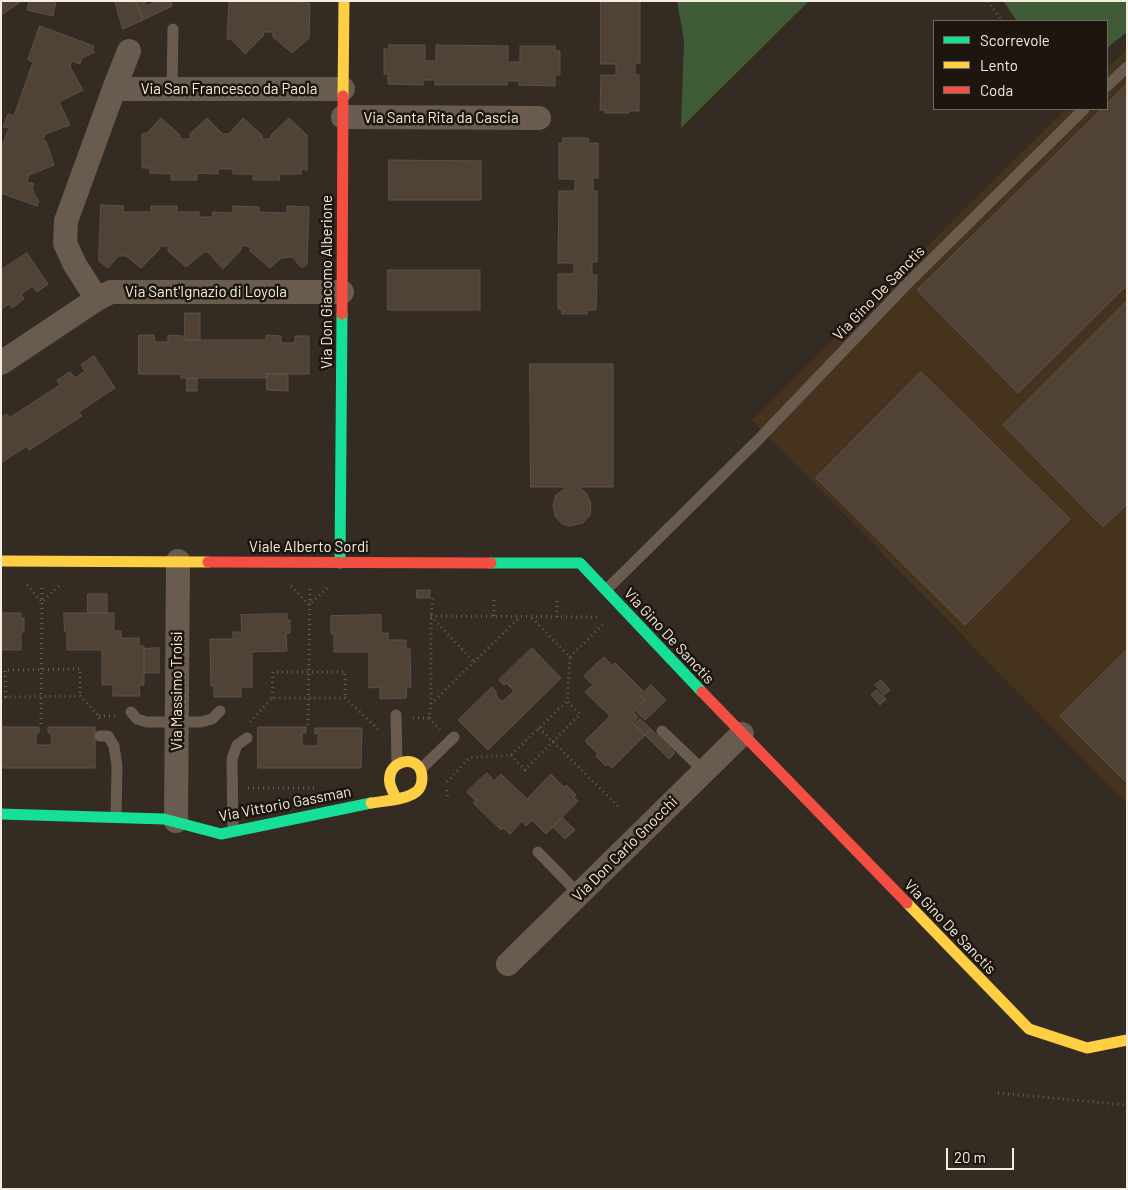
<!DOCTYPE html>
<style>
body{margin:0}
#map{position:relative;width:1128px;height:1190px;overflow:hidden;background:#342b22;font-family:Barlow,sans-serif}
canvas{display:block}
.frame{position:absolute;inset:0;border:2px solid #f6ece2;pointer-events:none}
.legend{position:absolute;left:933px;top:20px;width:175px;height:90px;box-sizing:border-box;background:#1c160e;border:1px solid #736c63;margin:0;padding:6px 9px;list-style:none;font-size:15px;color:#f6ece2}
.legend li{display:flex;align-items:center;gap:10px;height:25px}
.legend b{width:25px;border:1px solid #736c63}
.scale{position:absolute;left:946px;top:1148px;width:68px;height:22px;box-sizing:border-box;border:2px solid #f6ece2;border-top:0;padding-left:6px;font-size:15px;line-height:18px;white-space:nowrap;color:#f6ece2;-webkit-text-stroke:4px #1c160e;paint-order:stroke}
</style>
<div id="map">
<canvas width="1128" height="1190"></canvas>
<div class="frame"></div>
<ul class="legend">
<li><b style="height:6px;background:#16e098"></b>Scorrevole</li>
<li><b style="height:6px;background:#ffcf43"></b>Lento</li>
<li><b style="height:6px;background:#f24e42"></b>Coda</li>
</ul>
<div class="scale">20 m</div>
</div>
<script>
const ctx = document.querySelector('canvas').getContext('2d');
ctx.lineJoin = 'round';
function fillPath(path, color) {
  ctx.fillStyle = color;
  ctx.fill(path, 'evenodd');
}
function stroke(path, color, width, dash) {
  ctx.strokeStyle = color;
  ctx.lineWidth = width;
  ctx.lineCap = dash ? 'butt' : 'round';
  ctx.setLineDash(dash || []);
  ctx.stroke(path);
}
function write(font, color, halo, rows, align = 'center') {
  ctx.font = font + ' Barlow,sans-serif';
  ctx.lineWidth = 5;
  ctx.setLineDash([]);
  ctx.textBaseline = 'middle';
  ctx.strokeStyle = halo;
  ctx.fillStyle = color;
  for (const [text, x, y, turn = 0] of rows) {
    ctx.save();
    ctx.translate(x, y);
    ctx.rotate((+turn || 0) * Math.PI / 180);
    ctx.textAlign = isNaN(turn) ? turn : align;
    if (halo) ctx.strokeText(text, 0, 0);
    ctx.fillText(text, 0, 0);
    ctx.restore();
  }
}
fillPath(new Path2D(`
 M 1127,49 L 1127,804 L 752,420 L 1066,109 L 1107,109 L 1107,68 Z`), '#45331e');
fillPath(new Path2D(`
 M 677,1 L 809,1 L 681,128 L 684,40 Z
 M 1003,1 L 1127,1 L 1127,32 L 1107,48 L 1107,21 L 1017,21 Z`), '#3e5b35');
const building = new Path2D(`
 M 1,1 L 22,1 L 1,15 Z
 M 56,1 L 53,16 L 27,10 L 29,1 Z
 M 115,1 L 136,1 L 143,20 L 123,29 Z
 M 136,1 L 145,1 L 146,6 L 158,1 L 171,1 L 172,6 L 143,20 Z
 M 235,1 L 304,1 L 304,3 L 310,3 L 309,38 L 292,53 L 273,37 L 273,32 L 264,32 L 263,36 L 245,54 L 231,39 L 227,39 L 229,2 Z
 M 601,1 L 640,1 L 640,63 L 635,63 L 635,75 L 639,75 L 639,111 L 629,111 L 629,113 L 605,113 L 605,110 L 600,110 L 601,75 L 616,75 L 616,64 L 601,64 Z
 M 40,26 L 94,46 L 92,51 L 95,52 L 82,58 L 80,64 L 72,61 L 70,67 L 83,90 L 59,102 L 70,125 L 45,134 L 43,141 L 46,141 L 54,165 L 29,175 L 27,182 L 34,184 L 32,189 L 39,202 L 37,206 L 1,193 L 1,148 L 9,128 L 3,127 L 8,114 L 14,116 L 33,62 L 28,60 Z
 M 389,45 L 425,45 L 425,61 L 436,61 L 436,45 L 508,46 L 508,62 L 520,62 L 520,46 L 555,46 L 555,51 L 560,51 L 560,75 L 555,75 L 555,86 L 519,85 L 519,81 L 507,81 L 507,85 L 435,85 L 435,80 L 423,80 L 423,85 L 388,84 L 388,74 L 384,74 L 384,49 L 389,49 Z
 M 1127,84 L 1127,285 L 1018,393 L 917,290 L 1102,109 L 1107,109 L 1107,104 Z
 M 161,118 L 180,135 L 180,139 L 190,139 L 190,134 L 207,118 L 223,134 L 229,134 L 243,118 L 262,135 L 262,139 L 271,139 L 271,135 L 289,118 L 307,135 L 307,170 L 301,169 L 301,174 L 279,174 L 280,180 L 253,180 L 253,174 L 233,174 L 233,169 L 218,169 L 218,174 L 197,173 L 197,180 L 171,180 L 171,174 L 150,173 L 150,168 L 142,168 L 142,134 L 147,133 Z
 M 563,138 L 588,138 L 589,143 L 598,143 L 598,178 L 593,178 L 593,191 L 597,191 L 597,262 L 592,262 L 592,275 L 597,275 L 596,310 L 587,310 L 587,314 L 562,314 L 562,310 L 558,309 L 558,274 L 574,274 L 574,263 L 558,263 L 559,191 L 575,191 L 575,179 L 559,179 L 559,143 L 563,143 Z
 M 389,160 L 481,161 L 481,200 L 389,200 Z
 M 101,205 L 124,206 L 123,212 L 151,212 L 151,206 L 177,206 L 177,212 L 199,212 L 199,217 L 212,217 L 213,212 L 233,213 L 233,206 L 259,207 L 259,212 L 287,213 L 287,206 L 309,207 L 307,264 L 302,268 L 292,257 L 281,258 L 270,268 L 250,251 L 250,246 L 241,246 L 241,250 L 223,269 L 208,252 L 204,252 L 186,267 L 168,251 L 168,246 L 159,246 L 159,250 L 141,268 L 126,256 L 118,256 L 108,268 L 99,261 Z
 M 27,253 L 48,284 L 37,292 L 33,286 L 21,294 L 24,299 L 12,308 L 9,304 L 1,309 L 1,270 Z
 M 388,270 L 480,270 L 480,310 L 388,310 Z
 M 1127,301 L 1127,504 L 1103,527 L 1003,425 Z
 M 185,313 L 200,313 L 200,340 L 185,340 Z
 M 139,335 L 154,335 L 155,342 L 168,342 L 168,335 L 183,336 L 183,340 L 266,340 L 266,335 L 281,336 L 281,343 L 295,343 L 295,336 L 309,336 L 309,374 L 267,374 L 267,378 L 181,378 L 181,374 L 139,374 Z
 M 94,356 L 115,388 L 79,412 L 82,416 L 29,450 L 27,446 L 1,463 L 1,417 L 7,414 L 9,418 L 60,385 L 57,380 L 70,372 L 75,378 L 85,371 L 81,365 Z
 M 530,364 L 613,364 L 613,487 L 579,487 L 587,494 L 591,504 L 590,515 L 583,523 L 570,526 L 562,524 L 555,516 L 553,505 L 556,495 L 567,487 L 531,487 Z
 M 921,372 L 1070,519 L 965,625 L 816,478 Z
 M 267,374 L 288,374 L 288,391 L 267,390 Z
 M 187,378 L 197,379 L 197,391 L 187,391 Z
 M 417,590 L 430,590 L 430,598 L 417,598 Z
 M 88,594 L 107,594 L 107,613 L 88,613 Z
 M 1,613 L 21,613 L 21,618 L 24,618 L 24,632 L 21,632 L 21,650 L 1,650 Z
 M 64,613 L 114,613 L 114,631 L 121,631 L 121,638 L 139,638 L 139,646 L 144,646 L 144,685 L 139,685 L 140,696 L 113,696 L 113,685 L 102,685 L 102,650 L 67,650 L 67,632 L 65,632 Z
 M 287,614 L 287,620 L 290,620 L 290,633 L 286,633 L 287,651 L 252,652 L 252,687 L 241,687 L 241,697 L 214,697 L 214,686 L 211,686 L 210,639 L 233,639 L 233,632 L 242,632 L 241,615 Z
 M 381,615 L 381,633 L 388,633 L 388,640 L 406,640 L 406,648 L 410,649 L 411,687 L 407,687 L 406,698 L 380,699 L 380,687 L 369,688 L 369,652 L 334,652 L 334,634 L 331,634 L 331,616 Z
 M 159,648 L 159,673 L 144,673 L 144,649 Z
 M 532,648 L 561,678 L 488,750 L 458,720 L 492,687 L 497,693 L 495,694 L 502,702 L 514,691 L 506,683 L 504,685 L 499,680 Z
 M 1127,650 L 1127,783 L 1060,716 Z
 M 604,657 L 612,665 L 615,663 L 643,691 L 639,694 L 645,700 L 633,712 L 638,717 L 632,723 L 645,735 L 612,768 L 608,764 L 606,766 L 596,756 L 598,754 L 585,741 L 610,716 L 585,692 L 593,685 L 584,676 Z
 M 881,680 L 890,690 L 884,695 L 875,685 Z
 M 651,685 L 666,700 L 645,720 L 635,710 L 645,700 L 641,695 Z
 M 876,690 L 886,699 L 880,705 L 871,695 Z
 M 640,719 L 651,729 L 645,735 L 634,724 Z
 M 1,727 L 39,727 L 39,733 L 36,733 L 36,745 L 52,745 L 51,733 L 48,733 L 48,727 L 95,727 L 95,768 L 1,768 Z
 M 258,727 L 306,727 L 306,733 L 302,733 L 302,746 L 318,746 L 318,733 L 315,734 L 315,728 L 362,728 L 361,768 L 258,768 Z
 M 651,729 L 675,753 L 669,759 L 645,735 Z
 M 487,773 L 494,781 L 501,774 L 527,799 L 551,774 L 564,787 L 566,785 L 576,795 L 574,797 L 578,801 L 546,834 L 532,820 L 526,826 L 522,821 L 510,834 L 503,828 L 501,830 L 473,803 L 476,801 L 467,792 Z
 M 562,817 L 575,830 L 565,839 L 553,827 Z`);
fillPath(building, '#514236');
stroke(building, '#5b524c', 1);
stroke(new Path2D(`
 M 988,1 L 1002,21
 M 27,585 L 42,602 L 59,586
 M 291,586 L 309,605 L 328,587
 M 431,616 L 597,617
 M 431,616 L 474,662
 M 494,616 L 494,598
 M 557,617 L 557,598
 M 570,657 L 603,624
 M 6,697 L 5,670 L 80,669 L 80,696
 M 272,698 L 273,672 L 345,672 L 345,698
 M 1,701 L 6,697 L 80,696 L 99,716 L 99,720
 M 431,704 L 520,617
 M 99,716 L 117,716
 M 413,718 L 429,718 L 431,704 L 431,616 L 433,598
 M 429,718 L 440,730
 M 250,722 L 272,698 L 345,698 L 379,730
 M 41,724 L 42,586
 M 308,725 L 310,586
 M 539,728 L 621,809
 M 511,755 L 525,770 L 580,714 L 567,701
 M 447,782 L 469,758 L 511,755 L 567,701 L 570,657 L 531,617
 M 248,788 L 314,788
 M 447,790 L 448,800
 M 998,1093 L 1127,1105`), '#665d53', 3, [1, 4]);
stroke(new Path2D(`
 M 1107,86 L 1127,67
 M 172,89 L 173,29
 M 606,590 L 758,440 L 909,282 L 1084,109
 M 131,712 L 137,719 L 147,722 L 201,722 L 212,719 L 220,711
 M 396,715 L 397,763
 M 662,731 L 704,771
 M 100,736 L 108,736 L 114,746 L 117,766 L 116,817
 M 421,769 L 454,737
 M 233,831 L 232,759 L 237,745 L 247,738
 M 538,852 L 579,894`), '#695c4f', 11);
stroke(new Path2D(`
 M 114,89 L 129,51
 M 343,117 L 539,118
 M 97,299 L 75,265 L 65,243 L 66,221 L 114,89 L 343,89
 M 1,363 L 97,299 L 111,292 L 342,292
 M 176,821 L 178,561
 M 508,964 L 742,734`), '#695c4f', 24);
stroke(new Path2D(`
 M 340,563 L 342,314
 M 491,563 L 580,563 L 702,692
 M 1,814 L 164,819 L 221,834 L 371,803`), '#16e098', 11);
stroke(new Path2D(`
 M 343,96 L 344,1
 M 1,561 L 208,562
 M 371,803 C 384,801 405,800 416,792 C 420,789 422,784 422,778 C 422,752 385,759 390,784 C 391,788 394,794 396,798
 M 907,903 L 1029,1029 L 1087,1048 L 1127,1040`), '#ffcf43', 11);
stroke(new Path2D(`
 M 342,314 L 343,96
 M 208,562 L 491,563
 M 702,692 L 907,903`), '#f24e42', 11);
write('15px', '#f6ece2', '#1c160e', [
 ["Via San Francesco da Paola",229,89],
 ["Via Santa Rita da Cascia",441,118],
 ["Via Don Giacomo Alberione",327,282,-90],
 ["Via Sant'Ignazio di Loyola",206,292],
 ["Via Gino De Sanctis",879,293,-46],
 ["Viale Alberto Sordi",309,547],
 ["Via Gino De Sanctis",669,636,47],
 ["Via Massimo Troisi",177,691,-90],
 ["Via Vittorio Gassman",285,804,-11],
 ["Via Don Carlo Gnocchi",625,849,-45],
 ["Via Gino De Sanctis",950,927,46]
]);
</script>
